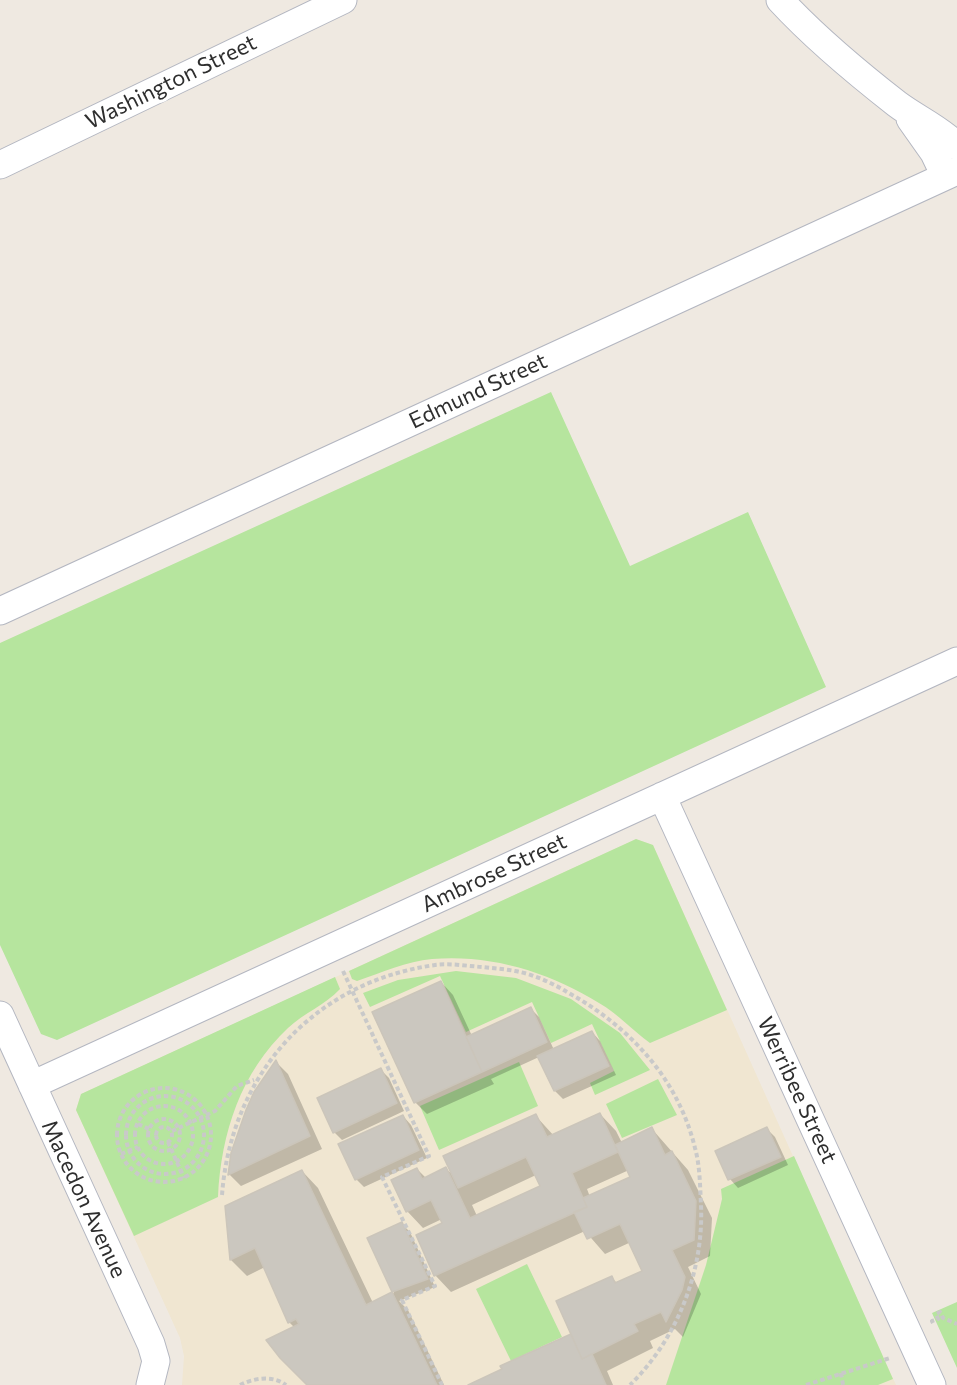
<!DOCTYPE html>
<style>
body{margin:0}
canvas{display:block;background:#efe9e1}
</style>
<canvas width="957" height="1385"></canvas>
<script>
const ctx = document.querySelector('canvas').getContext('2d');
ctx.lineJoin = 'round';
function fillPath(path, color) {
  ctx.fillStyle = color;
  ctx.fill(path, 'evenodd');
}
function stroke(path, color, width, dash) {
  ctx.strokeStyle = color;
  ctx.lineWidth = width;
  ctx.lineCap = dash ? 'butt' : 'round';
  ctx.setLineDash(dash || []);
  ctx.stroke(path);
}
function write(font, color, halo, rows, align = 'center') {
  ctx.font = font + ' Commissioner,sans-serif';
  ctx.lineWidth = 6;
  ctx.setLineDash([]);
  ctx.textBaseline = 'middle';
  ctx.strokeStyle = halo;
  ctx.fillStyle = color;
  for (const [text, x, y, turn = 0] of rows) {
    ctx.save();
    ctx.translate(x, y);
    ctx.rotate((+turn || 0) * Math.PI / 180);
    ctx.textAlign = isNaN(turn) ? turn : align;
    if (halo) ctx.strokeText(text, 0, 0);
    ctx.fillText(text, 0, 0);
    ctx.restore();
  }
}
fillPath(new Path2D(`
 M 636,839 L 653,845 L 896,1385 L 182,1385 L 184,1356 L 180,1338 L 76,1110 L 81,1094 Z`), '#f0e6d1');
fillPath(new Path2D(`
 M 551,392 L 630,566 L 748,512 L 826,687 L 57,1040 L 41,1034 L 0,945 L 0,643 Z
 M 636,839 L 653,845 L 727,1010 L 650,1043 C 632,1030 618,1014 599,1003 C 549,972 491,954 432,959 C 407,961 381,973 357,981 L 352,979 L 349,971 Z
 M 456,971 L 516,978 L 571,999 L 620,1033 L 650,1070 L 595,1095 L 590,1083 L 614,1071 L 592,1024 L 551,1043 L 532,1002 L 466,1032 L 440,976 L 370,1007 L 363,993 L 398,980 Z
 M 335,977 L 340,989 C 325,1005 304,1013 288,1028 C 241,1072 221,1133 218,1197 L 134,1236 L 76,1110 L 81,1094 Z
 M 519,1062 L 538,1106 L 439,1150 L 420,1106 Z
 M 658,1079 L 677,1115 L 622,1138 L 606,1104 Z
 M 794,1156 L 893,1379 L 878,1385 L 666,1385 L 706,1265 L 722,1199 L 721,1189 Z
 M 527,1264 L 562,1337 L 511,1361 L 476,1289 Z
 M 957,1302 L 957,1368 L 932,1313 Z`), '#b6e59e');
fillPath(new Path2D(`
 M 441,982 L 453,995 L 472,1036 L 531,1009 L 539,1017 L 554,1050 L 592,1032 L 600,1041 L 616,1075 L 563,1099 L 555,1091 L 539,1057 L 491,1079 L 494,1084 L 427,1114 L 415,1102 Z
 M 276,1062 L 288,1074 L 322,1149 L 241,1186 L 229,1174 Z
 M 381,1070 L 389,1078 L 404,1111 L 342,1140 L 334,1132 Z
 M 600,1114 L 616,1131 L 622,1143 L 652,1129 L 688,1170 L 712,1218 L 710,1256 L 688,1267 L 701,1294 L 683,1337 L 675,1329 L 650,1341 L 653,1348 L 607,1371 L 613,1385 L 472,1385 L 572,1334 L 612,1278 L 618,1284 L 644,1272 L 631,1242 L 605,1254 L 585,1231 L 451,1292 L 435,1275 L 444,1224 L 442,1219 L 423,1228 L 407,1211 L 417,1169 L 426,1178 L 446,1169 L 452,1174 L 535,1115 L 554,1136 ZM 629,1170 L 632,1178 L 590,1197 L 587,1189 ZM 536,1175 L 542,1187 L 477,1216 L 472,1205 Z
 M 403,1116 L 411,1125 L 427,1158 L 364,1187 L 356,1179 Z
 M 767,1129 L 775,1137 L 788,1165 L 738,1188 L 730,1179 L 717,1152 Z
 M 302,1171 L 318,1188 L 373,1303 L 394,1293 L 369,1238 L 401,1223 L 410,1232 L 435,1287 L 399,1301 L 408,1310 L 444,1385 L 308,1385 L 295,1328 L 289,1322 L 265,1267 L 247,1276 L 231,1260 L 226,1206 Z`), '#0003');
const building = new Path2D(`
 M 441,981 L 482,1072 L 414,1103 L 372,1012 Z
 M 531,1007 L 547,1042 L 482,1072 L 466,1037 Z
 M 592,1031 L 609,1066 L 554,1091 L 537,1056 Z
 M 276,1060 L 310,1136 L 228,1175 L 231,1153 L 246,1110 L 254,1092 Z
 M 381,1068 L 397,1103 L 333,1133 L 317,1098 Z
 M 600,1113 L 618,1152 L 572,1173 L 587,1207 L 434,1276 L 416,1235 L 442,1223 L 431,1200 L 406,1212 L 391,1180 L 417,1168 L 422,1179 L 446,1167 L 470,1218 L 540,1186 L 526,1157 L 458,1188 L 443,1156 L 536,1114 L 547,1137 Z
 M 403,1115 L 419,1150 L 355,1180 L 338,1144 Z
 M 652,1127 L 665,1155 L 672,1151 L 696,1201 L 694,1240 L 672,1250 L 685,1277 L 682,1290 L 666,1322 L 661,1312 L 634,1324 L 638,1331 L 582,1359 L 556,1301 L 612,1276 L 615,1283 L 642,1271 L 620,1224 L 587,1239 L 574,1212 L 587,1207 L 583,1198 L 630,1177 L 615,1145 Z
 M 767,1127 L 781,1157 L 728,1180 L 715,1151 Z
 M 302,1170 L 366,1305 L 392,1292 L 437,1385 L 307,1385 L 280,1358 L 266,1340 L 299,1324 L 296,1319 L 288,1323 L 255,1248 L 230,1260 L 225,1206 Z
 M 402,1222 L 428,1279 L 392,1292 L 367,1238 Z
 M 571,1334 L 582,1359 L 592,1354 L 606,1385 L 468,1385 L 502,1369 L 500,1366 Z`);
fillPath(building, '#cbc7bf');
stroke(building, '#cbc5ba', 1.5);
const street = new Path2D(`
 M 780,0 C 815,38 856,72 897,104 C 917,119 939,128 957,146
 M 910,119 L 934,153 L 945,176
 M 0,165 L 343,0
 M 0,611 L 957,171
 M 662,796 L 932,1385
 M 0,1015 L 151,1344 L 156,1361 L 150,1385
 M 32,1085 L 957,661`);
stroke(street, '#b4b7c1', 29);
stroke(new Path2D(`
 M 343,971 L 429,1156 L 382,1177 L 435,1286 L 402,1300 L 442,1385
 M117 1135a47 47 0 1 1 94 0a47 47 0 1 1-94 0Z
 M126 1135a39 39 0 1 1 78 0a39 39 0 1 1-78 0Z
 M135 1135a29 29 0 1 1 58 0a29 29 0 1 1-58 0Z
 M148 1135a16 16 0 1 1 32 0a16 16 0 1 1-32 0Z
 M 138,1124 L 149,1129
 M156 1135a8 8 0 1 1 16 0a8 8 0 1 1-16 0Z
 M 172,1131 L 215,1111 L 237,1086 L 254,1080
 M 168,1142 L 184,1178
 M 121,1154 L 138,1147
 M 222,1195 C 231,1075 313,982 435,965 C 450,963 467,966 482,967 C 493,968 504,969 515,971 C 533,974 552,983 567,992 C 629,1026 678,1078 695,1148 C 700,1166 700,1186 701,1205 C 704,1271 677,1339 630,1385
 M 933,1323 L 932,1321 L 938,1319 L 936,1314 L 940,1312 L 943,1318 L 957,1324
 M 841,1373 L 843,1385
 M 240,1385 C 254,1378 273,1375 286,1385
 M 806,1385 L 890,1358`), '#c9c9c9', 4, [4.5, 3]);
stroke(street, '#fff', 27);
write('22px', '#2e2e2e', '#fff', [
 ["Washington Street",171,82,-26],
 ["Edmund Street",478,391,-25],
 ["Ambrose Street",494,873,-25],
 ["Werribee Street",797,1090,65],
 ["Macedon Avenue",84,1199,65]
]);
</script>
